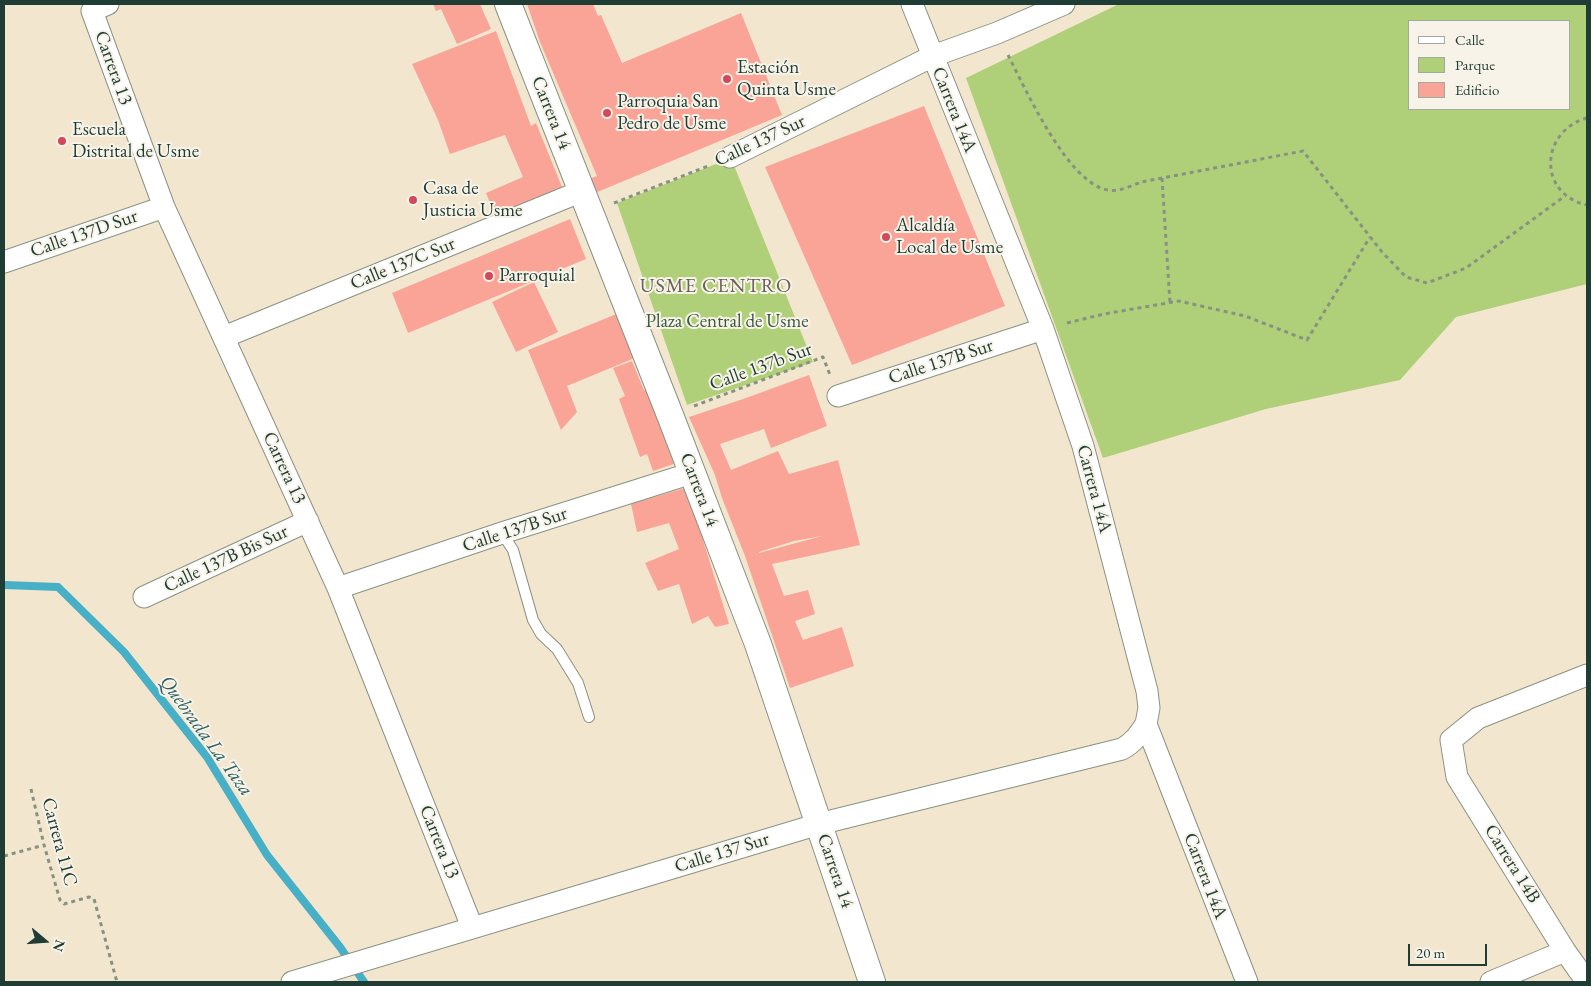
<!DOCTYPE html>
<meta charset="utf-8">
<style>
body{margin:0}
#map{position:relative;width:1591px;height:986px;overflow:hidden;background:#f3e6cf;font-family:"EB Garamond",serif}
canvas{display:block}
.frame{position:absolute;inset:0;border:5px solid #1f3d34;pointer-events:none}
.legend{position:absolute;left:1408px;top:20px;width:162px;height:90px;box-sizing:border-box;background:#f7f3e8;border:1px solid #a1aaa0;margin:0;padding:6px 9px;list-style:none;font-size:15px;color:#1f3d34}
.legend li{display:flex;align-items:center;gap:10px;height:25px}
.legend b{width:25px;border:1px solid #a1aaa0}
.north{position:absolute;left:20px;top:916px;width:50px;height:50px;-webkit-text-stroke:4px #f7f3e8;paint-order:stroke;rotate:108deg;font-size:14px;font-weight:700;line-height:20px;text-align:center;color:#1f3d34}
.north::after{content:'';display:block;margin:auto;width:18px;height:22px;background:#1f3d34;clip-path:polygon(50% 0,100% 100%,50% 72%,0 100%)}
.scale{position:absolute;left:1408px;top:944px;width:79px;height:22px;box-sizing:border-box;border:2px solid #1f3d34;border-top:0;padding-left:6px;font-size:15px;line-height:18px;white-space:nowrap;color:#1f3d34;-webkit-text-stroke:4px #f7f3e8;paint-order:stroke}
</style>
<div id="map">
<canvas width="1591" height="986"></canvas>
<div class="frame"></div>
<ul class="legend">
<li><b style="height:6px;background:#fff"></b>Calle</li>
<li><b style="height:14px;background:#afd078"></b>Parque</li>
<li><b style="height:14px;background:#faa497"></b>Edificio</li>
</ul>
<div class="north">N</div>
<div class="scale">20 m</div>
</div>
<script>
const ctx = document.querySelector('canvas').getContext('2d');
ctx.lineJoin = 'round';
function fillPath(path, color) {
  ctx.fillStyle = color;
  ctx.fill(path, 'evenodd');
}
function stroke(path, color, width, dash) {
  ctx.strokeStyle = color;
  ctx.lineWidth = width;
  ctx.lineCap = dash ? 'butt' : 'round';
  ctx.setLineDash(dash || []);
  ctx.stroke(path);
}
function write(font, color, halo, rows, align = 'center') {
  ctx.font = font + ' "EB Garamond",serif';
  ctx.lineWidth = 4;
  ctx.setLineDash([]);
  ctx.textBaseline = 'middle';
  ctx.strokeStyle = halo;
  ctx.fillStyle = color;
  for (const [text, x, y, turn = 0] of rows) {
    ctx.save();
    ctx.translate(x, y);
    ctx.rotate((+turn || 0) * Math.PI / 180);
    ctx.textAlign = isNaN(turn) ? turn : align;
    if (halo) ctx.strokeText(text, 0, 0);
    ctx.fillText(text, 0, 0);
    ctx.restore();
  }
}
fillPath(new Path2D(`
 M 1119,4 L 1587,4 L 1587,284 L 1456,317 L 1400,380 L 1266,409 L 1103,458 L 966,78 ZM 1410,21 L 1570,21 L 1570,109 L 1410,109 Z
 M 731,158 L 813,362 L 687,405 L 617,203 Z`), '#afd078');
stroke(new Path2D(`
 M 4,585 L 58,587 L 124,652 L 207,757 L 267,855 L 340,947 L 364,982`), '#47afc6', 8);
fillPath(new Path2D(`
 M 433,4 L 480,4 L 491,29 L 457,44 L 441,9 L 436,11 Z
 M 527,4 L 593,4 L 598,16 L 601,15 L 622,63 L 741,13 L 782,115 L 595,193 L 589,179 L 597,176 L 540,42 Z
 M 496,31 L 531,126 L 536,123 L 562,187 L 495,216 L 486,193 L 523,177 L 505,135 L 450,154 L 438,120 L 412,64 Z
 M 924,106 L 1005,306 L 852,365 L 765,167 Z
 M 570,219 L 586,259 L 408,333 L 392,293 Z
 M 534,282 L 558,332 L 516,352 L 492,302 Z
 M 619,313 L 637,357 L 567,386 L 577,412 L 561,430 L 528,350 Z
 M 632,361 L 644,390 L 647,389 L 674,464 L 653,471 L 647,454 L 640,457 L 619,399 L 625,396 L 613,368 Z
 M 809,375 L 827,426 L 771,448 L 764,429 L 720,444 L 731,470 L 778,451 L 789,474 L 838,460 L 860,545 L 772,564 L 784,596 L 808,590 L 815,614 L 795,621 L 803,640 L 842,627 L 854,666 L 790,688 L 745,556 L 722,498 L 715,475 L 689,417 L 746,398 ZM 822,536 L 759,553 L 759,552 L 794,541 Z
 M 685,488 L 708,538 L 703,540 L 729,624 L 715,627 L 708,616 L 692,624 L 679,584 L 658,591 L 645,563 L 679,549 L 669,523 L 637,532 L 631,504 Z`), '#faa497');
const service = new Path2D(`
 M 502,533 L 513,550 L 533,620 L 541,634 L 557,649 L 578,683 L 589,717`);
const minor = new Path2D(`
 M 108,4 L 92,11 L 164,207 L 338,588 L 472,927
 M 912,4 L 1043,329 L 1083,446 L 1147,691 L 1149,708 L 1146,724 L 1247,982
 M 730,157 L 933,56 L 997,33 L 1064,4
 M 4,262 L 164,207
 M 224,337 L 582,191
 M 838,396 L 1043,329
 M 338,588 L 502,533 L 692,473
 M 144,597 L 308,521
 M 292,982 L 819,824 L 1122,749 C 1133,743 1139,735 1146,724
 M 1491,982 L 1565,951
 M 1587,982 L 1565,951 L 1457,777 L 1451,740 L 1478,718 L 1587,675`);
const tertiary = new Path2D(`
 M 508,4 L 670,415 L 758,644 L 872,982`);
stroke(service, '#899282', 12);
stroke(minor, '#899282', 23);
stroke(tertiary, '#899282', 28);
stroke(new Path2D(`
 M 1008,55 C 1025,88 1068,184 1108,190 C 1119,192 1131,186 1141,182 L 1303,151 L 1382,252 L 1406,277 L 1427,283 L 1466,268 L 1565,196
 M 1587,118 C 1540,131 1537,194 1587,205
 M 1162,178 L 1170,303
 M 614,203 L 708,166
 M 1067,323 L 1104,314 L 1179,301 L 1245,316 L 1307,340 L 1370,237
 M 694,406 L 823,357 L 830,375
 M 31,789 L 44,845 L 60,900 L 64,904 L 89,897 L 94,899 L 117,982
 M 4,856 L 44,845`), '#899282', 3, [4, 4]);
stroke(service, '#fff', 10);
stroke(minor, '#fff', 21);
stroke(tertiary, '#fff', 26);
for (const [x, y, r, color] of [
 [727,79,5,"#d1495b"],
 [607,113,5,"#d1495b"],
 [62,141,5,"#d1495b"],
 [413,200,5,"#d1495b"],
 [886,237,5,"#d1495b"],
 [489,276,5,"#d1495b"]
]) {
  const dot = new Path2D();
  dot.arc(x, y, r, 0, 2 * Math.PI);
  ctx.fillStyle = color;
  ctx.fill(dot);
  stroke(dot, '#f7f3e8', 2);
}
write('19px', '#1f3d34', '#f7f3e8', [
 ["Carrera 13",113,68,70],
 ["Carrera 14A",954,110,68],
 ["Carrera 14",551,113,68],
 ["Calle 137 Sur",760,141,-25],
 ["Calle 137D Sur",84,234,-19],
 ["Calle 137C Sur",403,264,-22],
 ["Calle 137B Sur",941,362,-18],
 ["Calle 137b Sur",761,367,-20],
 ["Carrera 13",284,468,65],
 ["Carrera 14A",1094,489,75],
 ["Carrera 14",699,490,69],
 ["Calle 137B Sur",515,530,-18],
 ["Calle 137B Bis Sur",226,559,-25],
 ["Carrera 11C",59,842,75],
 ["Carrera 13",439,842,68],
 ["Calle 137 Sur",722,853,-17],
 ["Carrera 14B",1512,864,58],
 ["Carrera 14",835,871,71],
 ["Carrera 14A",1205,876,69]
]);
write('19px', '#1f3d34', '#f7f3e8', [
 ["Estación",737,68],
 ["Quinta Usme",737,90],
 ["Parroquia San",617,102],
 ["Pedro de Usme",617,124],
 ["Escuela",72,130],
 ["Distrital de Usme",72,152],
 ["Casa de",423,189],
 ["Justicia Usme",423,211],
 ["Alcaldía",896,226],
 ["Local de Usme",896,248],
 ["Parroquial",499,276]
], 'left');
write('19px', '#3c5a42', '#f7f3e8', [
 ["Plaza Central de Usme",727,322]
]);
ctx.letterSpacing = '1px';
write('20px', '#6c6157', '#f7f3e8', [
 ["USME CENTRO",716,287]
]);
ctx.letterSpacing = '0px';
write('italic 20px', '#2b5f60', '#f7f3e8', [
 ["Quebrada La Taza",206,736,54]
]);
</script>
